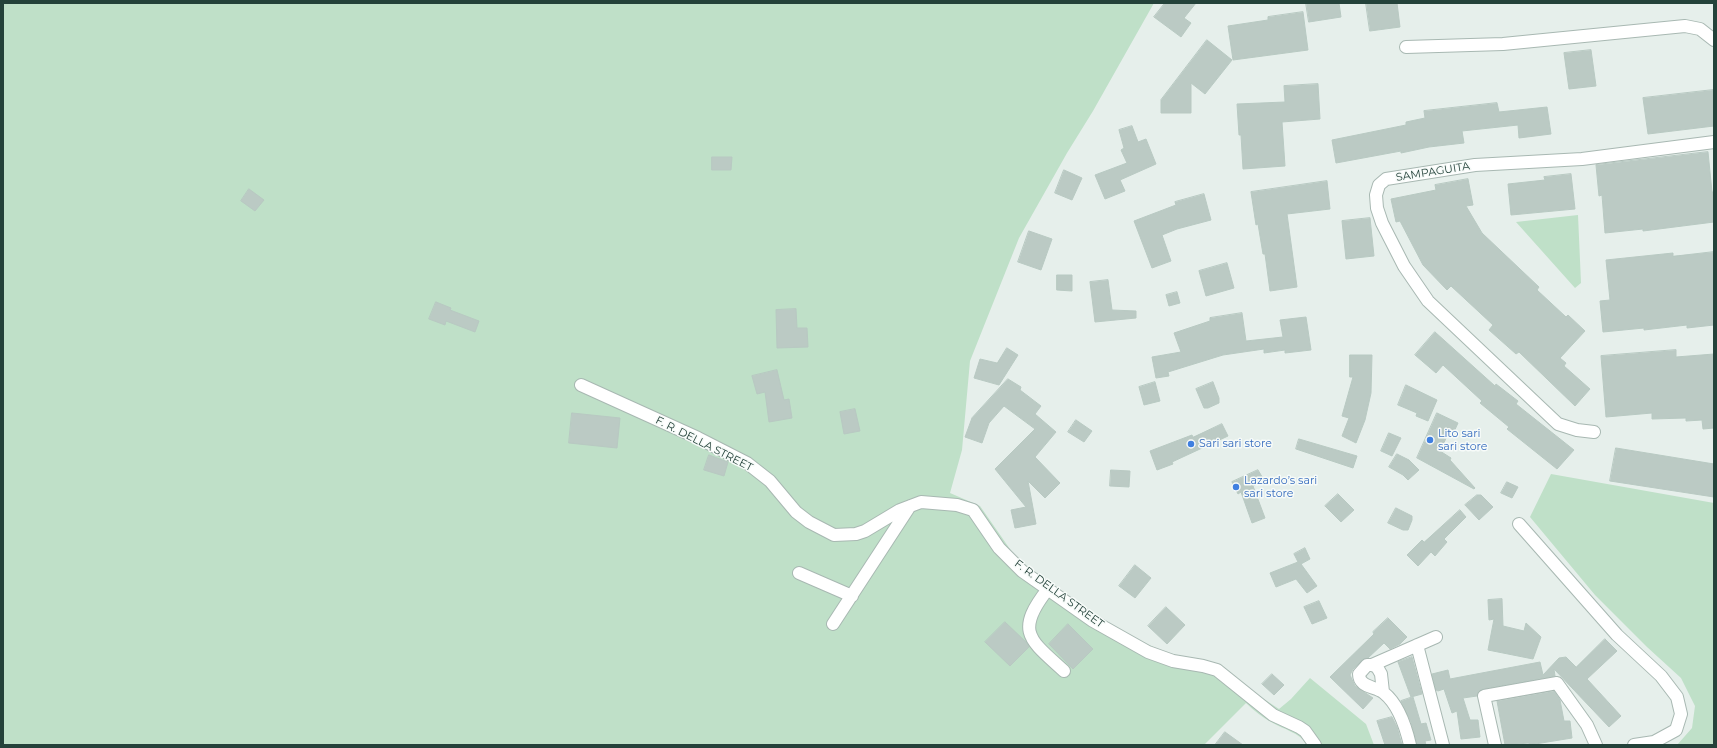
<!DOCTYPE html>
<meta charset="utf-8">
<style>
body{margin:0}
#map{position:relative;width:1717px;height:748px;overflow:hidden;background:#e6efeb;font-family:Montserrat,sans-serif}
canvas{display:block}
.frame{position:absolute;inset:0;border:4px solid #24423a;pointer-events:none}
</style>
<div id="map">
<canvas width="1717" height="748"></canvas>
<div class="frame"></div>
</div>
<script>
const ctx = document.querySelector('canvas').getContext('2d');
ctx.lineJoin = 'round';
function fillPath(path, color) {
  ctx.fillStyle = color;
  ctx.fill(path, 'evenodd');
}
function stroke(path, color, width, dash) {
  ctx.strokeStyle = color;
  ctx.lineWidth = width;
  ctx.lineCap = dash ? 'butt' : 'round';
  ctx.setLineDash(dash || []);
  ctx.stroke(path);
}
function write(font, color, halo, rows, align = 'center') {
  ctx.font = font + ' Montserrat,sans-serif';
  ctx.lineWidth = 3;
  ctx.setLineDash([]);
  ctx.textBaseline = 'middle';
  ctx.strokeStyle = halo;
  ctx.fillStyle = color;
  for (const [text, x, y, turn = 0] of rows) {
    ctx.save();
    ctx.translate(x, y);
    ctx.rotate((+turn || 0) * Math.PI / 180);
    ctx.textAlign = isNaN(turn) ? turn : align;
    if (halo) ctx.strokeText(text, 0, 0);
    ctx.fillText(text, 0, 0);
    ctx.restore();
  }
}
fillPath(new Path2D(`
 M 3,3 L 1154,3 L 1093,111 L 1067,153 L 1019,238 L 970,361 L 962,450 L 950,493 L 980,506 L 1012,552 L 1027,569 L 1096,616 L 1133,638 L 1167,653 L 1196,661 L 1235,680 L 1279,709 L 1291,699 L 1310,678 L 1366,724 L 1374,745 L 1308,745 C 1298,732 1285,730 1271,722 C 1262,717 1253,710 1246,703 L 1204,745 L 3,745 Z
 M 1578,215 L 1581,283 L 1575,288 L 1516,222 Z
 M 1551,474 L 1714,503 L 1714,745 L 1677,745 L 1692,728 L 1695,706 L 1681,678 L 1647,647 L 1595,595 L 1530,517 Z`), '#bfe0c8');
const building = new Path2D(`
 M 1165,3 L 1196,3 L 1184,18 L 1191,23 L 1181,37 L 1154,17 Z
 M 1306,3 L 1339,3 L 1341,17 L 1309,22 Z
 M 1366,3 L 1397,3 L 1400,27 L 1370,31 Z
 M 1303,12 L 1308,50 L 1233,60 L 1228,26 L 1268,20 L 1268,17 Z
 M 1207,40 L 1232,60 L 1205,94 L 1191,83 L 1191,113 L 1161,113 L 1161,100 Z
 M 1591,50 L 1596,86 L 1569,89 L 1564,53 Z
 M 1318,84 L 1320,119 L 1282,122 L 1285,166 L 1243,169 L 1241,135 L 1239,135 L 1237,104 L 1285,102 L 1284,86 Z
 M 1713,90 L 1714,126 L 1648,134 L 1643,98 Z
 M 1497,103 L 1499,112 L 1547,107 L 1551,134 L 1519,138 L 1518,125 L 1462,131 L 1464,143 L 1429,147 L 1401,153 L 1401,151 L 1336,163 L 1332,140 L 1406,125 L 1406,122 L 1425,118 L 1424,111 Z
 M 1132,126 L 1138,142 L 1146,139 L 1156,164 L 1120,180 L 1125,191 L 1105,199 L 1095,175 L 1127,163 L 1121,150 L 1124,148 L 1119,130 Z
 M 1708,152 L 1712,192 L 1714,192 L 1714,222 L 1643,231 L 1643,229 L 1605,233 L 1602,195 L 1599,196 L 1596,165 Z
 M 712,157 L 732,157 L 731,170 L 712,170 Z
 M 1064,170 L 1082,178 L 1072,200 L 1055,193 Z
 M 1571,174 L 1575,209 L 1511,215 L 1508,184 L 1545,180 L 1544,177 Z
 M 1468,179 L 1473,205 L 1466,206 L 1482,233 L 1539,287 L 1537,290 L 1566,317 L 1568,315 L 1585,331 L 1560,358 L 1566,363 L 1564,366 L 1590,389 L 1575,406 L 1519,352 L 1516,354 L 1489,330 L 1493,325 L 1451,286 L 1447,290 L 1423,265 L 1400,221 L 1396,222 L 1391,199 L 1436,190 L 1435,185 Z
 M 1327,181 L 1330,209 L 1287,214 L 1297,287 L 1270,291 L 1265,254 L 1263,254 L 1258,224 L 1256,225 L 1251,192 Z
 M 249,189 L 264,200 L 255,211 L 241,201 Z
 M 1204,194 L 1211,220 L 1177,229 L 1162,235 L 1171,261 L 1152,268 L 1134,221 L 1176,205 L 1175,202 Z
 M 1370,218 L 1374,256 L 1346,259 L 1342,221 Z
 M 1029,231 L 1052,239 L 1041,270 L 1018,262 Z
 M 1714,252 L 1714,325 L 1687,328 L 1687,325 L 1644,330 L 1644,328 L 1603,332 L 1600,301 L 1610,300 L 1606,260 L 1673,253 L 1673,256 Z
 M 1227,263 L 1234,288 L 1206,296 L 1199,271 Z
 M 1057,275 L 1072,275 L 1072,291 L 1057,290 Z
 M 1108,280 L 1112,310 L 1136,311 L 1136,318 L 1095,322 L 1090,282 Z
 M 1177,292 L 1180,303 L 1169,306 L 1166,295 Z
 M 436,302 L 451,308 L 450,310 L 479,321 L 475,332 L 446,321 L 445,325 L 429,319 Z
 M 796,309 L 797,328 L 807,328 L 808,347 L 777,348 L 776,310 Z
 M 1242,313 L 1246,341 L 1283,337 L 1280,320 L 1306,317 L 1311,350 L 1285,353 L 1285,350 L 1264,353 L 1264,349 L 1223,355 L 1168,372 L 1169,376 L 1156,378 L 1152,357 L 1181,352 L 1174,333 L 1210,321 L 1210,318 Z
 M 1435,332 L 1495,386 L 1496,384 L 1518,401 L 1516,404 L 1574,450 L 1557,469 L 1507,429 L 1509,427 L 1480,403 L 1482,401 L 1443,365 L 1436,373 L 1415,355 Z
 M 1007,348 L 1018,355 L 999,385 L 974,378 L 980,359 L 997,363 Z
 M 1676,350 L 1676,357 L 1714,354 L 1714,428 L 1703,429 L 1702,420 L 1686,421 L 1686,418 L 1652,419 L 1652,413 L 1606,417 L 1601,356 Z
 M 1350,355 L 1372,355 L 1371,393 L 1365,420 L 1356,443 L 1342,436 L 1349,418 L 1342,416 L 1353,377 L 1350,377 Z
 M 777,370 L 784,400 L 789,399 L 792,418 L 769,422 L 765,392 L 757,394 L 752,376 Z
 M 1008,379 L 1021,387 L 1020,390 L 1041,406 L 1035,414 L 1056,432 L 1035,457 L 1060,483 L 1045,498 L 1028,481 L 1036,524 L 1015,528 L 1011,510 L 1026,507 L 995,469 L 1035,429 L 1004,406 L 989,423 L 982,443 L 965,437 L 972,418 Z
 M 1155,382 L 1160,401 L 1144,405 L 1139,387 Z
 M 1213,382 L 1219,398 L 1219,403 L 1208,408 L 1204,408 L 1196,389 Z
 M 1406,385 L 1437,400 L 1428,421 L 1416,416 L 1417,413 L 1398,405 Z
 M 855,409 L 860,431 L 844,434 L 840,412 Z
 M 572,413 L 620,418 L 617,448 L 569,443 Z
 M 1437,413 L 1458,423 L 1453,434 L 1449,432 L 1440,451 L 1451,458 L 1450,460 L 1475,488 L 1474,489 L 1417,458 Z
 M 1076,420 L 1092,431 L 1084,442 L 1068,432 Z
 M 1222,424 L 1228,436 L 1172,462 L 1173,464 L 1157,470 L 1150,451 L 1192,435 L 1193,437 Z
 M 1389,433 L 1401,438 L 1392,456 L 1381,451 Z
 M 1299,439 L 1357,456 L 1353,468 L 1296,449 Z
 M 1616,448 L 1714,464 L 1714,497 L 1610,481 Z
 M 1397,454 L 1409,460 L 1419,470 L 1408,480 L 1403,475 L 1389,467 Z
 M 709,455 L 728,462 L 724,476 L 704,470 Z
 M 1111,470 L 1130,471 L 1129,487 L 1110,486 Z
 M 1258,470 L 1264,480 L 1253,486 L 1265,518 L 1252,523 L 1241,492 L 1238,494 L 1232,482 Z
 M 1507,482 L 1518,487 L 1512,498 L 1501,493 Z
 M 1338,494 L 1354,510 L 1341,522 L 1325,506 Z
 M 1477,495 L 1481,495 L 1493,507 L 1479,520 L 1465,505 Z
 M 1396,508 L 1412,516 L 1412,520 L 1408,530 L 1403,530 L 1388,523 Z
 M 1460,510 L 1466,517 L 1444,539 L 1447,542 L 1435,556 L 1431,552 L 1418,566 L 1407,555 L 1422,540 L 1424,542 Z
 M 1305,548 L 1310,559 L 1301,564 L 1317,586 L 1307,593 L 1296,579 L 1276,587 L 1270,573 L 1298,562 L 1294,554 Z
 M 1135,565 L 1151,578 L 1135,598 L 1119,586 Z
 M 1502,599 L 1503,626 L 1524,631 L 1526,623 L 1541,637 L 1533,659 L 1488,650 L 1494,619 L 1489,620 L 1488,600 Z
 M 1319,601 L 1327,618 L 1312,624 L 1304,607 Z
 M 1166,607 L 1185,625 L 1167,644 L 1148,626 Z
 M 1388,618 L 1407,637 L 1400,644 L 1390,649 L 1384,643 L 1368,658 L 1362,660 L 1353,669 L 1350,675 L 1355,686 L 1373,698 L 1363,709 L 1330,677 L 1374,634 L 1373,632 Z
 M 1005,622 L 1026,642 L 1029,647 L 1010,666 L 985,642 Z
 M 1068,624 L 1093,649 L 1073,669 L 1049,644 Z
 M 1605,639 L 1617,651 L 1587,679 L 1621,716 L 1609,727 L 1554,669 L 1555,676 L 1483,689 L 1479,691 L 1477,696 L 1463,698 L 1470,720 L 1478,720 L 1480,737 L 1461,739 L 1457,711 L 1452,713 L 1444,689 L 1438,691 L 1436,690 L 1432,674 L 1448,670 L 1450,679 L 1540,662 L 1543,675 L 1559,658 L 1566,657 L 1576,667 Z
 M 1412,657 L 1422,694 L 1411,697 L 1398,662 Z
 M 1272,674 L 1284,685 L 1274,695 L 1262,684 Z
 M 1554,691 L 1560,700 L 1564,721 L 1570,721 L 1572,738 L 1529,745 L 1529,743 L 1505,745 L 1497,701 Z
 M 1413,697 L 1421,724 L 1426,723 L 1431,740 L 1425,741 L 1426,745 L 1417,745 L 1411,722 L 1401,701 Z
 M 1392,717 L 1397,727 L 1402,745 L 1385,745 L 1377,721 Z
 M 1225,732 L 1243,745 L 1215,745 Z`);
fillPath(building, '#bbcac4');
stroke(building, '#b8c9c2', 1);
const minor = new Path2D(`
 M 1406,47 L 1503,44 L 1685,26 L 1700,29 L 1714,40
 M 581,385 L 698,438 L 747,463 L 770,481 L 796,512 L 809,522 L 834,535 L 856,534 L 865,531 L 900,510 L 921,502 L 957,505 L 973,510 L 999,548 L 1022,571 L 1093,621 L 1148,652 L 1173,661 L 1203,666 L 1217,670 L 1273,715 L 1299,727 L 1305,731 L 1315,745
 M 1594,432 L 1577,430 L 1558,424 L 1428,301 L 1404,266 L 1382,223 L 1377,208 L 1376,195 L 1379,185 L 1386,179 L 1475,165 L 1582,159 L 1714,142
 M 1519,524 L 1617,635 L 1661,676 L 1677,697 L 1681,714 L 1676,730 L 1654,742 L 1634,745
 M 799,573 L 852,596
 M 1048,589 C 1014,632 1030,640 1064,671
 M 833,624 L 910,506
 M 1417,645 L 1443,745
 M 1372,665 L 1436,637
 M 1383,692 L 1381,674 L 1377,667 L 1372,665 L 1367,665 L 1359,674 C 1359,688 1376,686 1384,693 C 1398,704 1406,728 1410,745
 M 1495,745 L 1484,696 L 1557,683 L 1587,725 L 1596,745`);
stroke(minor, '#a8b8b2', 14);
stroke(minor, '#fff', 12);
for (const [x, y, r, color] of [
 [1430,440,4,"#3f7fe0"],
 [1191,444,4,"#3f7fe0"],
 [1236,487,4,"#3f7fe0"]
]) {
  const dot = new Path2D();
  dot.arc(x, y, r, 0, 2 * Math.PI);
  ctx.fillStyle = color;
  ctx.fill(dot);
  stroke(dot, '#f7fbf9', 1.5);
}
write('11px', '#24423a', '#f7fbf9', [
 ["SAMPAGUITA",1433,172,-9],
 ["F. R. DELLA STREET",704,444,27],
 ["F. R. DELLA STREET",1059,594,36]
]);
write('11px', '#366cbe', '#f7fbf9', [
 ["Lito sari",1438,434],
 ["sari store",1438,447],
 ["Sari sari store",1199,444],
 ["Lazardo’s sari",1244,481],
 ["sari store",1244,494]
], 'left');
</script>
